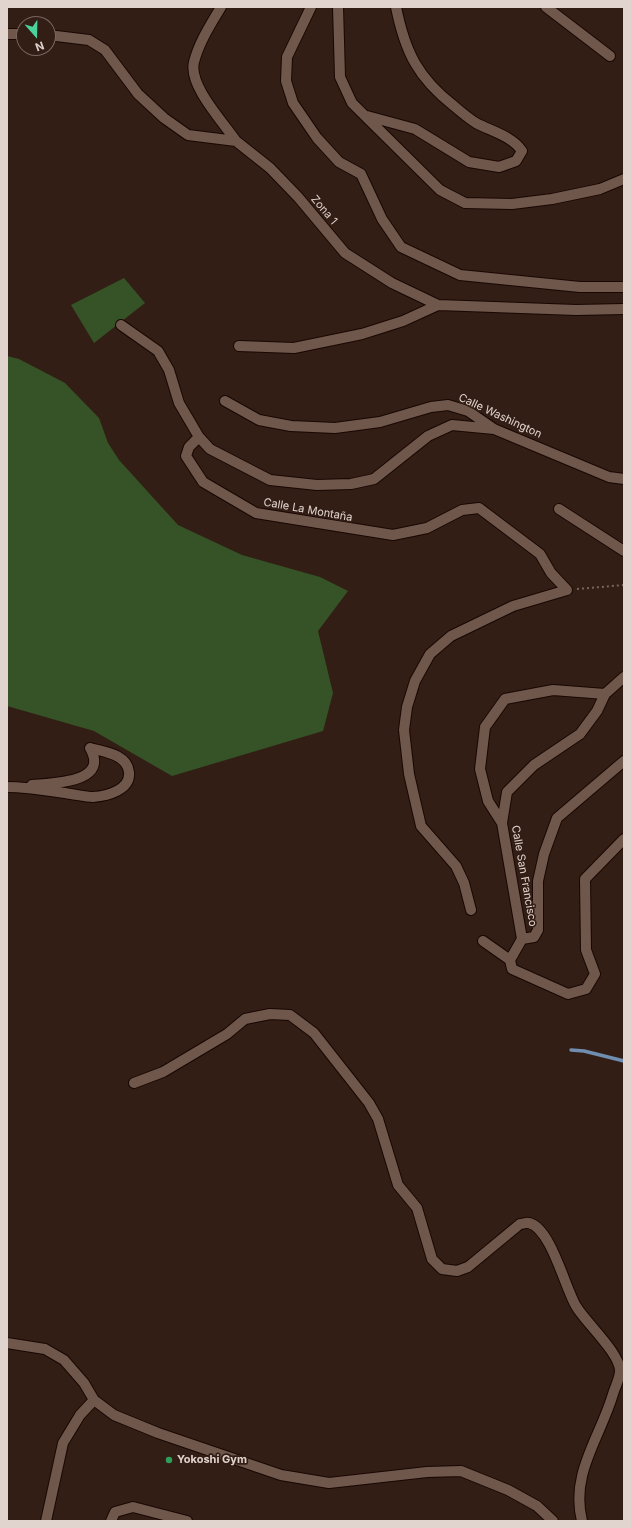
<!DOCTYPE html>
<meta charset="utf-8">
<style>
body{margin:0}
#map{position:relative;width:631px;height:1528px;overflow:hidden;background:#321e15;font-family:Inter,sans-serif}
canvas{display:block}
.frame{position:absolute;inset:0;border:8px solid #e1d3cd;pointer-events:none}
.north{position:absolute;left:16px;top:16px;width:40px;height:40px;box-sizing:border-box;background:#321e15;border:1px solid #78665f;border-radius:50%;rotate:160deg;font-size:11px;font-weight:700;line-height:16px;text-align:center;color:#e1d3cd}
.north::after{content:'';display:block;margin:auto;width:14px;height:18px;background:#4ad49c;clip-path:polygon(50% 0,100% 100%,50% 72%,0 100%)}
</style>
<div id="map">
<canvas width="631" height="1528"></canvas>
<div class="frame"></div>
<div class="north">N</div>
</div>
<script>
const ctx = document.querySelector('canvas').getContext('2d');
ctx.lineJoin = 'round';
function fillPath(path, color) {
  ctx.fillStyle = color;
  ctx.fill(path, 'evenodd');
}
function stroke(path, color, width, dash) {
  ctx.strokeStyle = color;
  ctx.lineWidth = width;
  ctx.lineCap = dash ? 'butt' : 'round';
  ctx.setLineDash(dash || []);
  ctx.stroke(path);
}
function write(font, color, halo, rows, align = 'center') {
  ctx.font = font + ' Inter,sans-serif';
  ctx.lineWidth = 3.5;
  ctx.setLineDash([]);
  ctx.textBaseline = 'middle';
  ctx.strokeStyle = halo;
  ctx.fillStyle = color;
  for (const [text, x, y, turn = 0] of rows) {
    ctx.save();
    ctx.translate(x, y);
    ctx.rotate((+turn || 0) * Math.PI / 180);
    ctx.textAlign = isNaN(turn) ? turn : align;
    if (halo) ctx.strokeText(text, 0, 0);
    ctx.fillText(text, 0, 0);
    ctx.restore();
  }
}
fillPath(new Path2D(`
 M 124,278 L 145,303 L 94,343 L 71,305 Z
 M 7,356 L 19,359 L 65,383 L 99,418 L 108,443 L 119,460 L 178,525 L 242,555 L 320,577 L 348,591 L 318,631 L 333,693 L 323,731 L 172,776 L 94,731 L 7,706 Z`), '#355326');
stroke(new Path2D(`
 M 571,1050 L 584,1051 L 624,1061`), '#708eb0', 3.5);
const minor = new Path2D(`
 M 221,7 C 211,24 199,42 194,62 C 188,85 223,122 236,141
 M 311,7 L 287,57 L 286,81 L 293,103 L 317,138 L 339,162 L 361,174 L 382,219 L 401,247 L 460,275 L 580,287 L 624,287
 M 338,7 L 340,77 L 352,103 L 440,190 L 465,203 L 512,204 L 552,199 L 600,189 L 624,179
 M 546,7 L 610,56
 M 7,34 L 24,34
 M 48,35 L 89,40 L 105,50 L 138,94 L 164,118 L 188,135 L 236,141 L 270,168 L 298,197 L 345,253 L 392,283 L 438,305 L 576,310 L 624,309
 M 367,116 L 415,129 L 469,162 L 499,167 L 516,161 L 522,151 C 512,136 491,131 476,123 C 468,118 461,112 454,106 C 418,78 405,52 396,7
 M 121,325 L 158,351 L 169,370 L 179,403 L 199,437 L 210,449 L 270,480 L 317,485 L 351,484 L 374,479 L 428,436 L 452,425 L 494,429
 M 239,346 L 294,348 L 362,334 L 403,321 L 438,305
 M 225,401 L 259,420 L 291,426 L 335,428 L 380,422 L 431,407 L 448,405 L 468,411 L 494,429 L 609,477 L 624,479
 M 199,437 L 189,447 L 186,456 L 203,482 L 256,513 L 393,535 L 427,528 L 462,510 L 479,508 L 540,554 L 551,573 L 567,590 L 513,606 L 451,636 L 430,654 L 415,681 L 407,707 L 404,730 L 409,774 L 421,826 L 456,866 L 464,883 L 471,910
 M 559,509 L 624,551
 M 32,785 C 53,783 110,783 90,748
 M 7,787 C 28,787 50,791 71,794 C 78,795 86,797 93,797 C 107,796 131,790 129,772 C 127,754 104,752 90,748
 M 502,823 L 488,801 L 480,769 L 485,727 L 505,699 L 553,690 L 605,694
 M 522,939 L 534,937 L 538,930 L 538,881 L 544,854 L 557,818 L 624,761
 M 483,941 L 510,960
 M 510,960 L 522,939 L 502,823 L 507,792 L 534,765 L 580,734 L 597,711 L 605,694 L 624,677
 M 510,960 L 512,969 L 568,994 L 586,989 L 595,974 L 586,950 L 585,879 L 624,839
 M 134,1083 L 163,1072 L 227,1034 L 245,1019 L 270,1014 L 290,1015 L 314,1033 L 369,1103 L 378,1119 L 398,1185 L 417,1208 L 432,1259 L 442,1269 L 457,1271 L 468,1267 L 520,1224 C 523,1224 527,1222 529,1223 C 551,1228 565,1288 576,1306 C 585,1322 620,1353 620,1371 C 620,1378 615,1387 613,1394 C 600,1438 570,1474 582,1521
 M 7,1343 L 45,1349 L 64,1360 L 84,1383 L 94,1400 L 114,1415 L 158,1433 L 281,1475 L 329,1483 L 427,1472 L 461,1471 L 508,1490 L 537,1506 L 553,1521
 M 46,1521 L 63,1443 L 80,1415 L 94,1400
 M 111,1521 L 115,1512 L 133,1507 L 187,1521`);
stroke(minor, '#190702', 12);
stroke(new Path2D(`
 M 577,589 L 624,585`), '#77665e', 2, [2, 3]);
stroke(minor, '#6f574c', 10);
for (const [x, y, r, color] of [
 [169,1460,4,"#2e9e5b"]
]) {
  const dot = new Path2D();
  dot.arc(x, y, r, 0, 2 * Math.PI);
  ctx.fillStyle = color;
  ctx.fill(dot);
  stroke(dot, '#321e15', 1.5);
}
write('11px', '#e1d3cd', '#321e15', [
 ["Zona 1",324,210,50],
 ["Calle Washington",500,416,25],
 ["Calle La Montaña",308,510,10],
 ["Calle San Francisco",524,876,80]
]);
write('bold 11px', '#e1d3cd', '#321e15', [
 ["Yokoshi Gym",177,1460]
], 'left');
</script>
